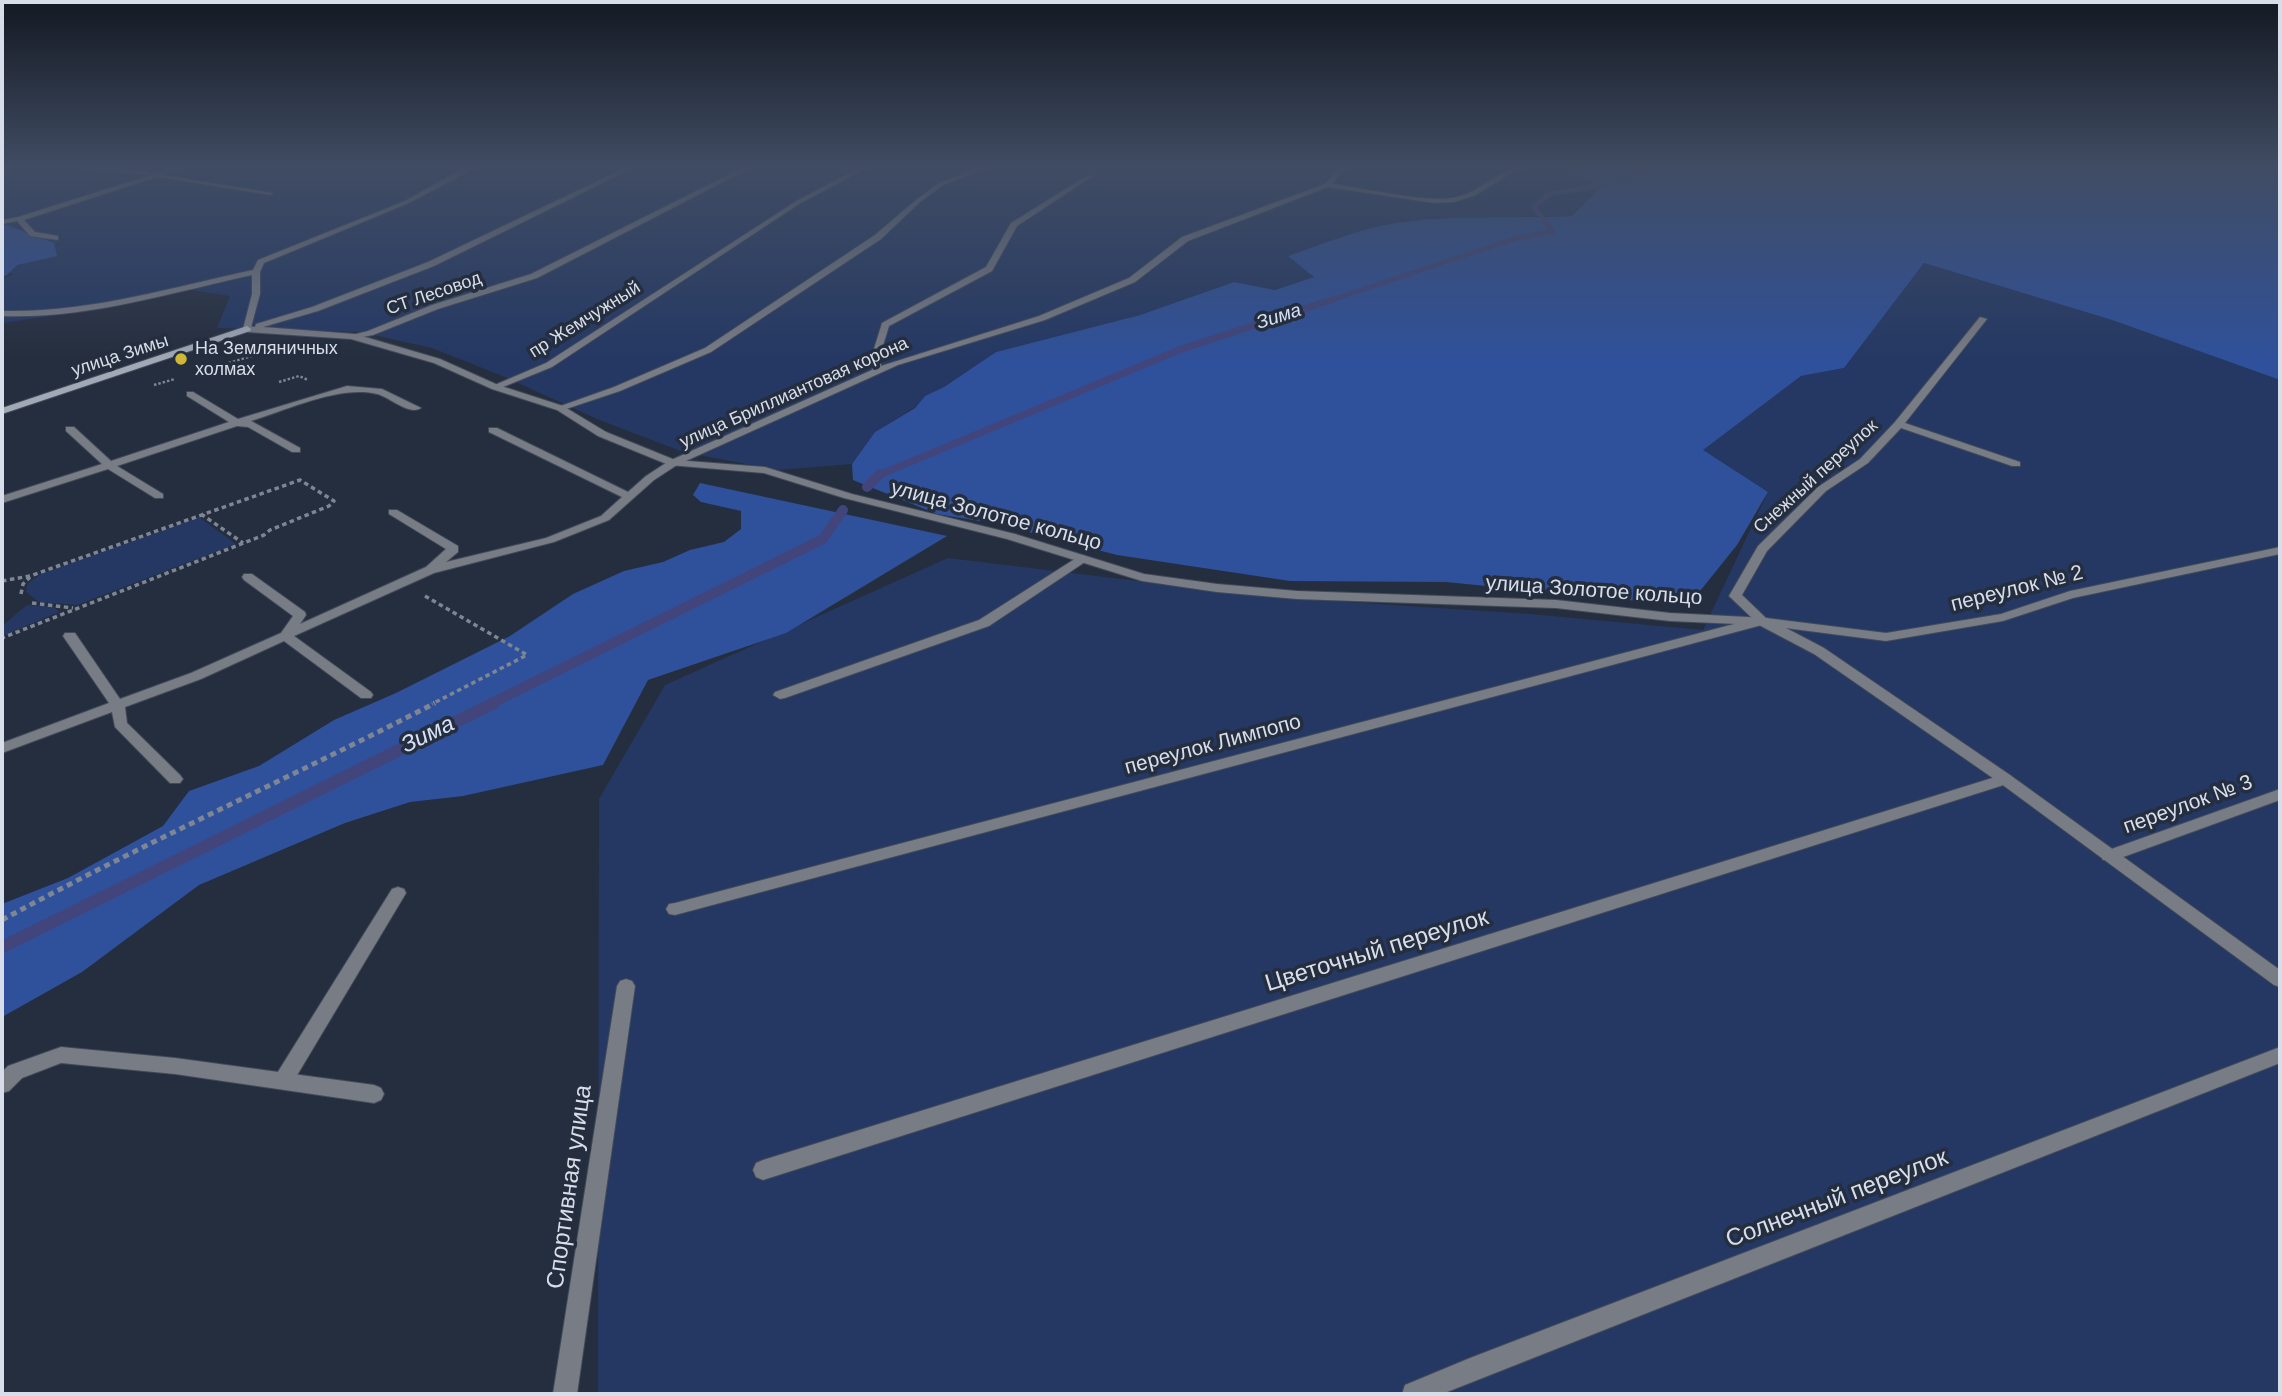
<!DOCTYPE html>
<meta charset="utf-8">
<style>
body{margin:0}
#map{position:relative;width:2282px;height:1396px;overflow:hidden;background:#252e3e;font-family:Arial,sans-serif}
canvas{display:block}
.frame{position:absolute;inset:0;border:4px solid #d8dee9;pointer-events:none}
</style>
<div id="map">
<canvas width="2282" height="1396"></canvas>
<div class="frame"></div>
</div>
<script>
const ctx = document.querySelector('canvas').getContext('2d');
ctx.lineJoin = 'round';
function fillPath(path, color) {
  ctx.fillStyle = color;
  ctx.fill(path, 'evenodd');
}
function stroke(path, color, width, dash) {
  ctx.strokeStyle = color;
  ctx.lineWidth = width;
  ctx.lineCap = dash ? 'butt' : 'round';
  ctx.setLineDash(dash || []);
  ctx.stroke(path);
}
function write(font, color, halo, rows, align = 'center') {
  ctx.font = font + ' Arial,sans-serif';
  ctx.lineWidth = 7;
  ctx.setLineDash([]);
  ctx.textBaseline = 'middle';
  ctx.strokeStyle = halo;
  ctx.fillStyle = color;
  for (const [text, x, y, turn = 0] of rows) {
    ctx.save();
    ctx.translate(x, y);
    ctx.rotate((+turn || 0) * Math.PI / 180);
    ctx.textAlign = isNaN(turn) ? turn : align;
    if (halo) ctx.strokeText(text, 0, 0);
    ctx.fillText(text, 0, 0);
    ctx.restore();
  }
}
fillPath(new Path2D(`
 M 2,166 L 1596,166 L 1568,173 L 1603,185 L 1572,216 L 1452,218 L 1388,224 L 1289,256 L 1315,277 L 1275,290 L 1234,282 L 1140,315 L 996,352 L 944,387 L 925,396 L 915,407 L 875,432 L 852,464 L 778,470 L 683,452 L 597,419 L 505,377 L 432,348 L 361,332 L 217,328 L 230,296 L 190,290 L 94,310 L 2,323 L 2,279 L 14,274 L 2,270 Z
 M 1924,263 L 2112,320 L 2280,380 L 2280,1394 L 598,1394 L 599,799 L 665,685 L 948,558 L 1270,597 L 1530,614 L 1703,630 L 1768,492 L 1702,450 L 1801,376 L 1844,368 Z
 M 199,517 L 236,544 L 77,605 L 39,602 L 26,592 L 28,583 L 41,574 Z
 M 27,605 L 54,607 L 59,612 L 2,636 L 2,626 Z`), '#243863');
fillPath(new Path2D(`
 M 1596,166 L 2280,166 L 2280,380 L 2112,320 L 1924,263 L 1844,368 L 1801,376 L 1703,450 L 1768,492 L 1737,545 L 1688,606 L 1446,582 L 1290,581 L 1117,555 L 998,524 L 937,514 L 853,480 L 852,464 L 875,432 L 915,408 L 925,396 L 944,387 L 996,352 L 1140,315 L 1234,282 L 1275,290 L 1314,277 L 1288,256 C 1321,245 1356,230 1390,224 C 1451,214 1511,219 1572,216 L 1602,186 L 1567,173 Z
 M 2,223 L 54,243 L 57,256 L 17,265 L 6,276 L 2,275 Z
 M 700,483 L 947,536 L 786,633 L 648,680 L 603,765 L 463,796 L 410,802 L 345,823 L 199,885 L 82,972 L 2,1017 L 2,904 L 68,878 L 163,826 L 189,791 L 259,766 L 334,720 L 396,693 L 510,636 L 573,594 L 624,571 L 663,562 L 690,550 L 724,542 L 741,529 L 741,511 L 701,502 L 693,495 Z`), '#2f519b');
stroke(new Path2D(`
 M 1328,301 L 1514,239 L 1553,231 L 1534,207 L 1549,194 L 1624,182 L 1654,166`), '#41457c', 5);
stroke(new Path2D(`
 M 879,475 L 1179,350 L 1334,299`), '#41457c', 7);
stroke(new Path2D(`
 M 867,487 L 880,474
 M 490,704 L 823,539 L 843,510`), '#41457c', 10);
stroke(new Path2D(`
 M 2,947 L 494,703`), '#41457c', 12);
const lane = new Path2D(`
 M 66,166 L 94,166 L 158,173 L 178,166 L 188,166 L 162,175 L 273,193 L 270,195 L 157,177 L 24,220 L 35,232 L 58,236 L 58,240 L 30,236 L 17,221 L 2,224 L 2,220 L 18,217 L 151,175 Z
 M 470,166 L 479,166 L 409,203 L 264,263 L 260,272 L 260,294 L 250,331 L 243,329 L 252,294 L 252,275 C 169,293 88,319 2,316 L 2,311 C 88,313 169,288 253,270 L 258,260 L 405,201 L 456,172 Z
 M 746,166 L 754,166 L 537,278 L 438,309 L 373,335 L 352,339 L 348,336 L 368,331 L 432,305 L 531,274 Z
 M 862,166 L 871,166 L 799,204 L 552,367 L 498,389 L 490,387 L 546,363 L 795,202 Z
 M 982,166 L 991,166 L 943,185 L 920,202 L 881,239 L 711,352 L 620,391 L 563,410 L 555,408 L 614,387 L 705,348 L 875,235 L 916,200 L 939,183 Z
 M 1340,166 L 1347,166 L 1332,184 C 1363,188 1430,204 1457,197 C 1488,189 1498,166 1532,166 L 1515,171 L 1476,195 L 1454,202 L 1434,203 L 1328,187 L 1188,241 L 1135,282 L 1045,320 L 898,365 L 677,465 L 654,480 L 609,520 L 554,542 L 434,573 L 294,636 L 371,692 L 373,695 L 371,698 L 361,698 L 284,641 L 201,679 L 125,707 L 127,723 L 180,775 L 183,779 L 180,783 L 170,783 L 115,727 L 112,712 L 2,753 L 2,743 L 109,703 L 63,636 L 65,633 L 75,633 L 120,699 L 191,673 L 281,633 L 293,616 L 244,580 L 242,577 L 244,574 L 252,574 L 305,612 L 306,615 L 300,624 L 426,567 L 446,549 L 389,514 L 389,510 L 397,510 L 458,546 L 458,552 L 446,562 L 546,538 L 601,516 L 622,497 L 489,432 L 489,428 L 497,428 L 628,492 L 646,476 L 669,461 L 872,370 L 873,352 L 882,323 L 986,267 L 1011,223 L 1088,175 L 1093,176 L 1017,226 L 992,271 L 889,326 L 881,352 L 881,366 L 1039,316 L 1129,278 L 1182,237 L 1325,184 Z
 M 1980,317 L 1987,319 L 1905,423 L 2020,462 L 2020,466 L 2012,466 L 1901,428 L 1868,463 L 1826,491 L 1767,551 L 1742,595 L 1766,618 L 1886,633 L 2001,614 L 2070,591 L 2280,547 L 2280,554 L 2073,598 L 2003,621 L 1886,641 L 1762,625 L 675,915 L 669,914 L 666,909 L 669,904 L 675,903 L 1753,619 L 1729,596 L 1758,546 L 1818,487 L 1860,459 L 1895,422 Z
 M 347,386 L 382,389 L 421,408 C 409,416 390,397 377,394 C 340,385 287,410 251,421 L 300,448 L 300,452 L 292,452 L 248,427 L 237,426 L 117,466 L 163,494 L 163,498 L 155,498 L 108,469 L 2,503 L 2,496 L 102,464 L 66,431 L 66,427 L 74,427 L 111,461 L 229,422 L 187,396 L 187,392 L 193,392 L 238,419 Z
 M 1081,555 L 1085,556 L 1087,559 L 1085,562 L 989,626 L 785,698 L 780,699 L 773,695 L 775,692 L 979,620 Z
 M 2005,774 L 2010,775 L 2013,779 L 2010,783 L 763,1180 L 756,1177 L 753,1170 L 756,1163 L 763,1160 Z
 M 2280,789 L 2280,800 L 2115,860 L 2103,860 L 2101,856 L 2103,852 Z
 M 398,887 L 404,889 L 406,893 L 290,1087 L 283,1089 L 276,1087 L 273,1081 L 276,1075 L 392,889 Z
 M 626,979 L 632,981 L 635,986 L 577,1394 L 553,1394 L 617,986 L 620,981 Z
 M 2280,1047 L 2280,1063 L 1442,1394 L 1402,1394 L 1405,1385 L 1470,1358 Z`);
const street = new Path2D(`
 M 629,166 L 637,166 L 434,266 L 318,311 L 263,327 L 355,334 L 440,359 L 498,385 L 563,406 L 606,432 L 675,460 L 765,467 L 852,494 L 1015,534 L 1144,574 L 1217,584 L 1297,591 L 1556,600 L 1670,613 L 1767,618 L 1824,648 L 2010,775 L 2280,970 L 2280,987 L 2274,985 L 2000,783 L 1814,654 L 1759,625 L 1670,621 L 1556,608 L 1297,599 L 1217,592 L 1142,581 L 1007,539 L 844,498 L 764,473 L 669,465 L 598,436 L 557,410 L 492,389 L 434,363 L 351,339 L 247,332 L 243,329 L 247,326 L 255,327 L 256,324 L 312,307 L 428,262 Z
 M 61,1047 L 175,1058 L 374,1085 L 381,1088 L 384,1094 L 381,1100 L 374,1103 L 175,1074 L 61,1063 L 22,1078 L 9,1091 L 2,1093 L 2,1072 L 8,1066 Z`);
const secondary = new Path2D(`
 M 247,326 L 251,329 L 250,331 L 2,414 L 2,408 Z`);
stroke(lane, '#424a59', 2);
stroke(street, '#424a59', 2);
stroke(secondary, '#424a59', 2);
stroke(new Path2D(`
 M 194,373 L 259,354
 M 279,382 L 299,376 L 308,380
 M 154,385 L 175,379`), '#7e8593', 2.5, [2.5, 2]);
stroke(new Path2D(`
 M 201,514 L 243,543
 M 2,581 L 30,576 L 300,480 L 334,501 L 329,506 L 270,530 L 264,535 L 2,638
 M 21,594 L 23,584 L 30,577
 M 425,596 L 527,655 L 432,704
 M 32,603 L 73,608`), '#7e8593', 3.5, [4.5, 3.5]);
stroke(new Path2D(`
 M 2,920 C 144,843 292,777 435,703`), '#7e8593', 5, [6, 4.5]);
fillPath(lane, '#787c85');
fillPath(street, '#787c85');
fillPath(secondary, '#a1a9b7');
const sky = ctx.createLinearGradient(0, 0, 0, 362);
sky.addColorStop(0, '#141922');
sky.addColorStop(0.46, '#404c63');
sky.addColorStop(1, '#404c6300');
ctx.fillStyle = sky;
ctx.fillRect(0, 0, 2282, 362);
for (const [x, y, r, color] of [
 [181,359,7,"#d0b736"]
]) {
  const dot = new Path2D();
  dot.arc(x, y, r, 0, 2 * Math.PI);
  ctx.fillStyle = color;
  ctx.fill(dot);
  stroke(dot, '#252e3e', 2.5);
}
write('18px', '#d8dee9', '#252e3e', [
 ["СТ Лесовод",434,294,-19],
 ["пр Жемчужный",585,320,-32],
 ["улица Зимы",120,356,-18],
 ["улица Бриллиантовая корона",794,393,-24],
 ["Снежный переулок",1816,477,-42]
]);
write('18px', '#d8dee9', '#252e3e', [
 ["На Земляничных",195,349],
 ["холмах",195,370]
], 'left');
write('italic 19px', '#d7e2f7', '#252e3e', [
 ["Зима",1279,317,-18]
]);
write('21px', '#d8dee9', '#252e3e', [
 ["улица Золотое кольцо",996,516,15],
 ["переулок № 2",2017,589,-14],
 ["улица Золотое кольцо",1594,591,4],
 ["переулок Лимпопо",1213,745,-15],
 ["переулок № 3",2188,805,-20]
]);
write('italic 23px', '#d7e2f7', '#252e3e', [
 ["Зима",428,735,-26]
]);
write('24px', '#d8dee9', '#252e3e', [
 ["Цветочный переулок",1377,951,-17],
 ["Спортивная улица",570,1187,-82],
 ["Солнечный переулок",1837,1199,-21]
]);
</script>
